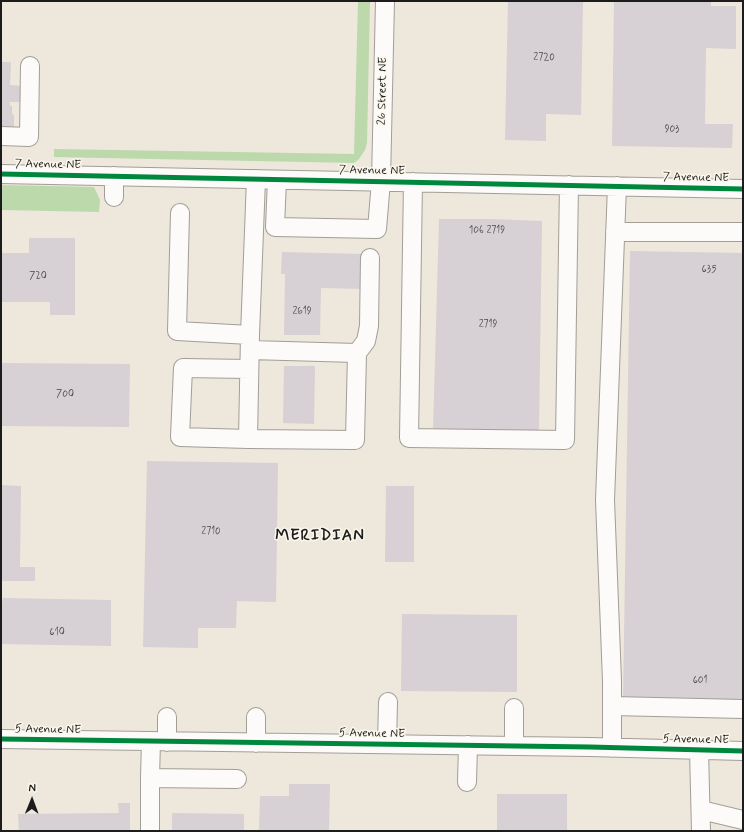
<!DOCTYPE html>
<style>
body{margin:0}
#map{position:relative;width:744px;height:832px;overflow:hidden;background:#eee7db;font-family:Mynerve,sans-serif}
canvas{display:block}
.frame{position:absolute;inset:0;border:2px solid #1c1c1c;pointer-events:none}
.north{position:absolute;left:12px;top:780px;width:40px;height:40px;-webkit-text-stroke:3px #fbf7ec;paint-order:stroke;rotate:1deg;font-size:11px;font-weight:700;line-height:16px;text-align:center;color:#1c1c1c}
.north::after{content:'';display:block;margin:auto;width:14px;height:18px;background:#1c1c1c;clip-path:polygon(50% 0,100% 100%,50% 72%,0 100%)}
</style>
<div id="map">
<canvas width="744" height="832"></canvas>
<div class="frame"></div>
<div class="north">N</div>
</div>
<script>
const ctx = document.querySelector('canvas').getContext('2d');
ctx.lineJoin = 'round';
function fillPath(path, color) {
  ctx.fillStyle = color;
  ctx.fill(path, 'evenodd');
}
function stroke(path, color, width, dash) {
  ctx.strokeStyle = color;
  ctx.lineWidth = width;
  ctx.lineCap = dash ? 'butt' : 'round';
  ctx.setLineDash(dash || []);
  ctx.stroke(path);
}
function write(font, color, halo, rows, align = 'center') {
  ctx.font = font + ' Mynerve,sans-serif';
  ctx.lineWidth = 3;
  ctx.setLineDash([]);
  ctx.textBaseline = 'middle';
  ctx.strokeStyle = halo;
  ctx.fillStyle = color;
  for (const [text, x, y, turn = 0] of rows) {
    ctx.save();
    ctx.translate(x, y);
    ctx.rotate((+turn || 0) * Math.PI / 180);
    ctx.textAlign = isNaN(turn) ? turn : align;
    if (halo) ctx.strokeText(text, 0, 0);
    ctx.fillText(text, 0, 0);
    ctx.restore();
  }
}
fillPath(new Path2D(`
 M 358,1 L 370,1 L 367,143 L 365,150 L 359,159 L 354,163 L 54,157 L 54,149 L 354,154 Z
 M 1,185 L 94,187 L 100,200 L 99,212 L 1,210 Z`), '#bbd9ab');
fillPath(new Path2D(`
 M 508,1 L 583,1 L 581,115 L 546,114 L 546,141 L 505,140 Z
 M 614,1 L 711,1 L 711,6 L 736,6 L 736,49 L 706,48 L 705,124 L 733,124 L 732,148 L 612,146 Z
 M 1,62 L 11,62 L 10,85 L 22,86 L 22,102 L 10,102 L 10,106 L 12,106 L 12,114 L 14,115 L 14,128 L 1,127 Z
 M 439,219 L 491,219 L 542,221 L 539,430 L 433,430 Z
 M 29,238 L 75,238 L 75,315 L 50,315 L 50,302 L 1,302 L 1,253 L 29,253 Z
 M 630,251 L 743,253 L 743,642 L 742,703 L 623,701 Z
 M 282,252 L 364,254 L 363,289 L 321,288 L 320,335 L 284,335 L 285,274 L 281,274 Z
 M 1,363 L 130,364 L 129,427 L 1,426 Z
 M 284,366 L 315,366 L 314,424 L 283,423 Z
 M 147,461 L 278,463 L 276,602 L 237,601 L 236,628 L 198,628 L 198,648 L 143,647 Z
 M 1,485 L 21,486 L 20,567 L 35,567 L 35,581 L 1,581 Z
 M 386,486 L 414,486 L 414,562 L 385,562 Z
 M 3,598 L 111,600 L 111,646 L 2,644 L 2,622 L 1,622 L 1,603 L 2,603 Z
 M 402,614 L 517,615 L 517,692 L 401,691 Z
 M 289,784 L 330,784 L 329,831 L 259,831 L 260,796 L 289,796 Z
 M 497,794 L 567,794 L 567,831 L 497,831 Z
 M 118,803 L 130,803 L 130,831 L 19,831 L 18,814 L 119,813 Z
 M 172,813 L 244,814 L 244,831 L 172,831 Z`), '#d7d0d4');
const minor = new Path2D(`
 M 1,136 L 29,137 L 30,66
 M 1,174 L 743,189
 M 277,180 L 275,227 L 377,229 L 381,181 L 385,1
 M 413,182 L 409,438 L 565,440 L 569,185
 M 114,197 L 114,176
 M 180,213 L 177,331 L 250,335
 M 615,232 L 743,232
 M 357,353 L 366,341 L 369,326 L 370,258
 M 249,369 L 183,368 L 180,437 L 248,439 L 250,335 L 256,179
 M 248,439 L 355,440 L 357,353 L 250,350
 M 612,706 L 743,709
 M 514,708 L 514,746
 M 1,739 L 590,747 L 743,751
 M 151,741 L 150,778 L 237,779
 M 167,742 L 167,717
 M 256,743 L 256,717
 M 387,744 L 388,702
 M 612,748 L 612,681 L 605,500 L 617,186
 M 699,750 L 701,831
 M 467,782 L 468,745
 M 701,810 L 743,820
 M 150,831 L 150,778`);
stroke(minor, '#a29e97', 20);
stroke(minor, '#fcfbfa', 18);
stroke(new Path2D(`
 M 1,174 L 743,189
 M 1,739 L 590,747 L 743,751`), '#00873e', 5);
write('10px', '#4b494a', null, [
 ["2720",544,58],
 ["903",672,130],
 ["106 2719",487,231],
 ["635",709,270],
 ["720",38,277],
 ["2619",302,312],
 ["2719",488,325],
 ["700",65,395],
 ["2710",211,532],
 ["610",57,633],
 ["601",700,681]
]);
write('12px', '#1c1c1c', '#fbf7ec', [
 ["26 Street NE",383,91,-89],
 ["7 Avenue NE",48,165,1],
 ["7 Avenue NE",372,171,1],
 ["7 Avenue NE",696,178,1],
 ["5 Avenue NE",48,730,1],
 ["5 Avenue NE",372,734,1],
 ["5 Avenue NE",696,740,1]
]);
ctx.letterSpacing = '1px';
write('bold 16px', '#1c1c1c', '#fbf7ec', [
 ["MERIDIAN",320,537]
]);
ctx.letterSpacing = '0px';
</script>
